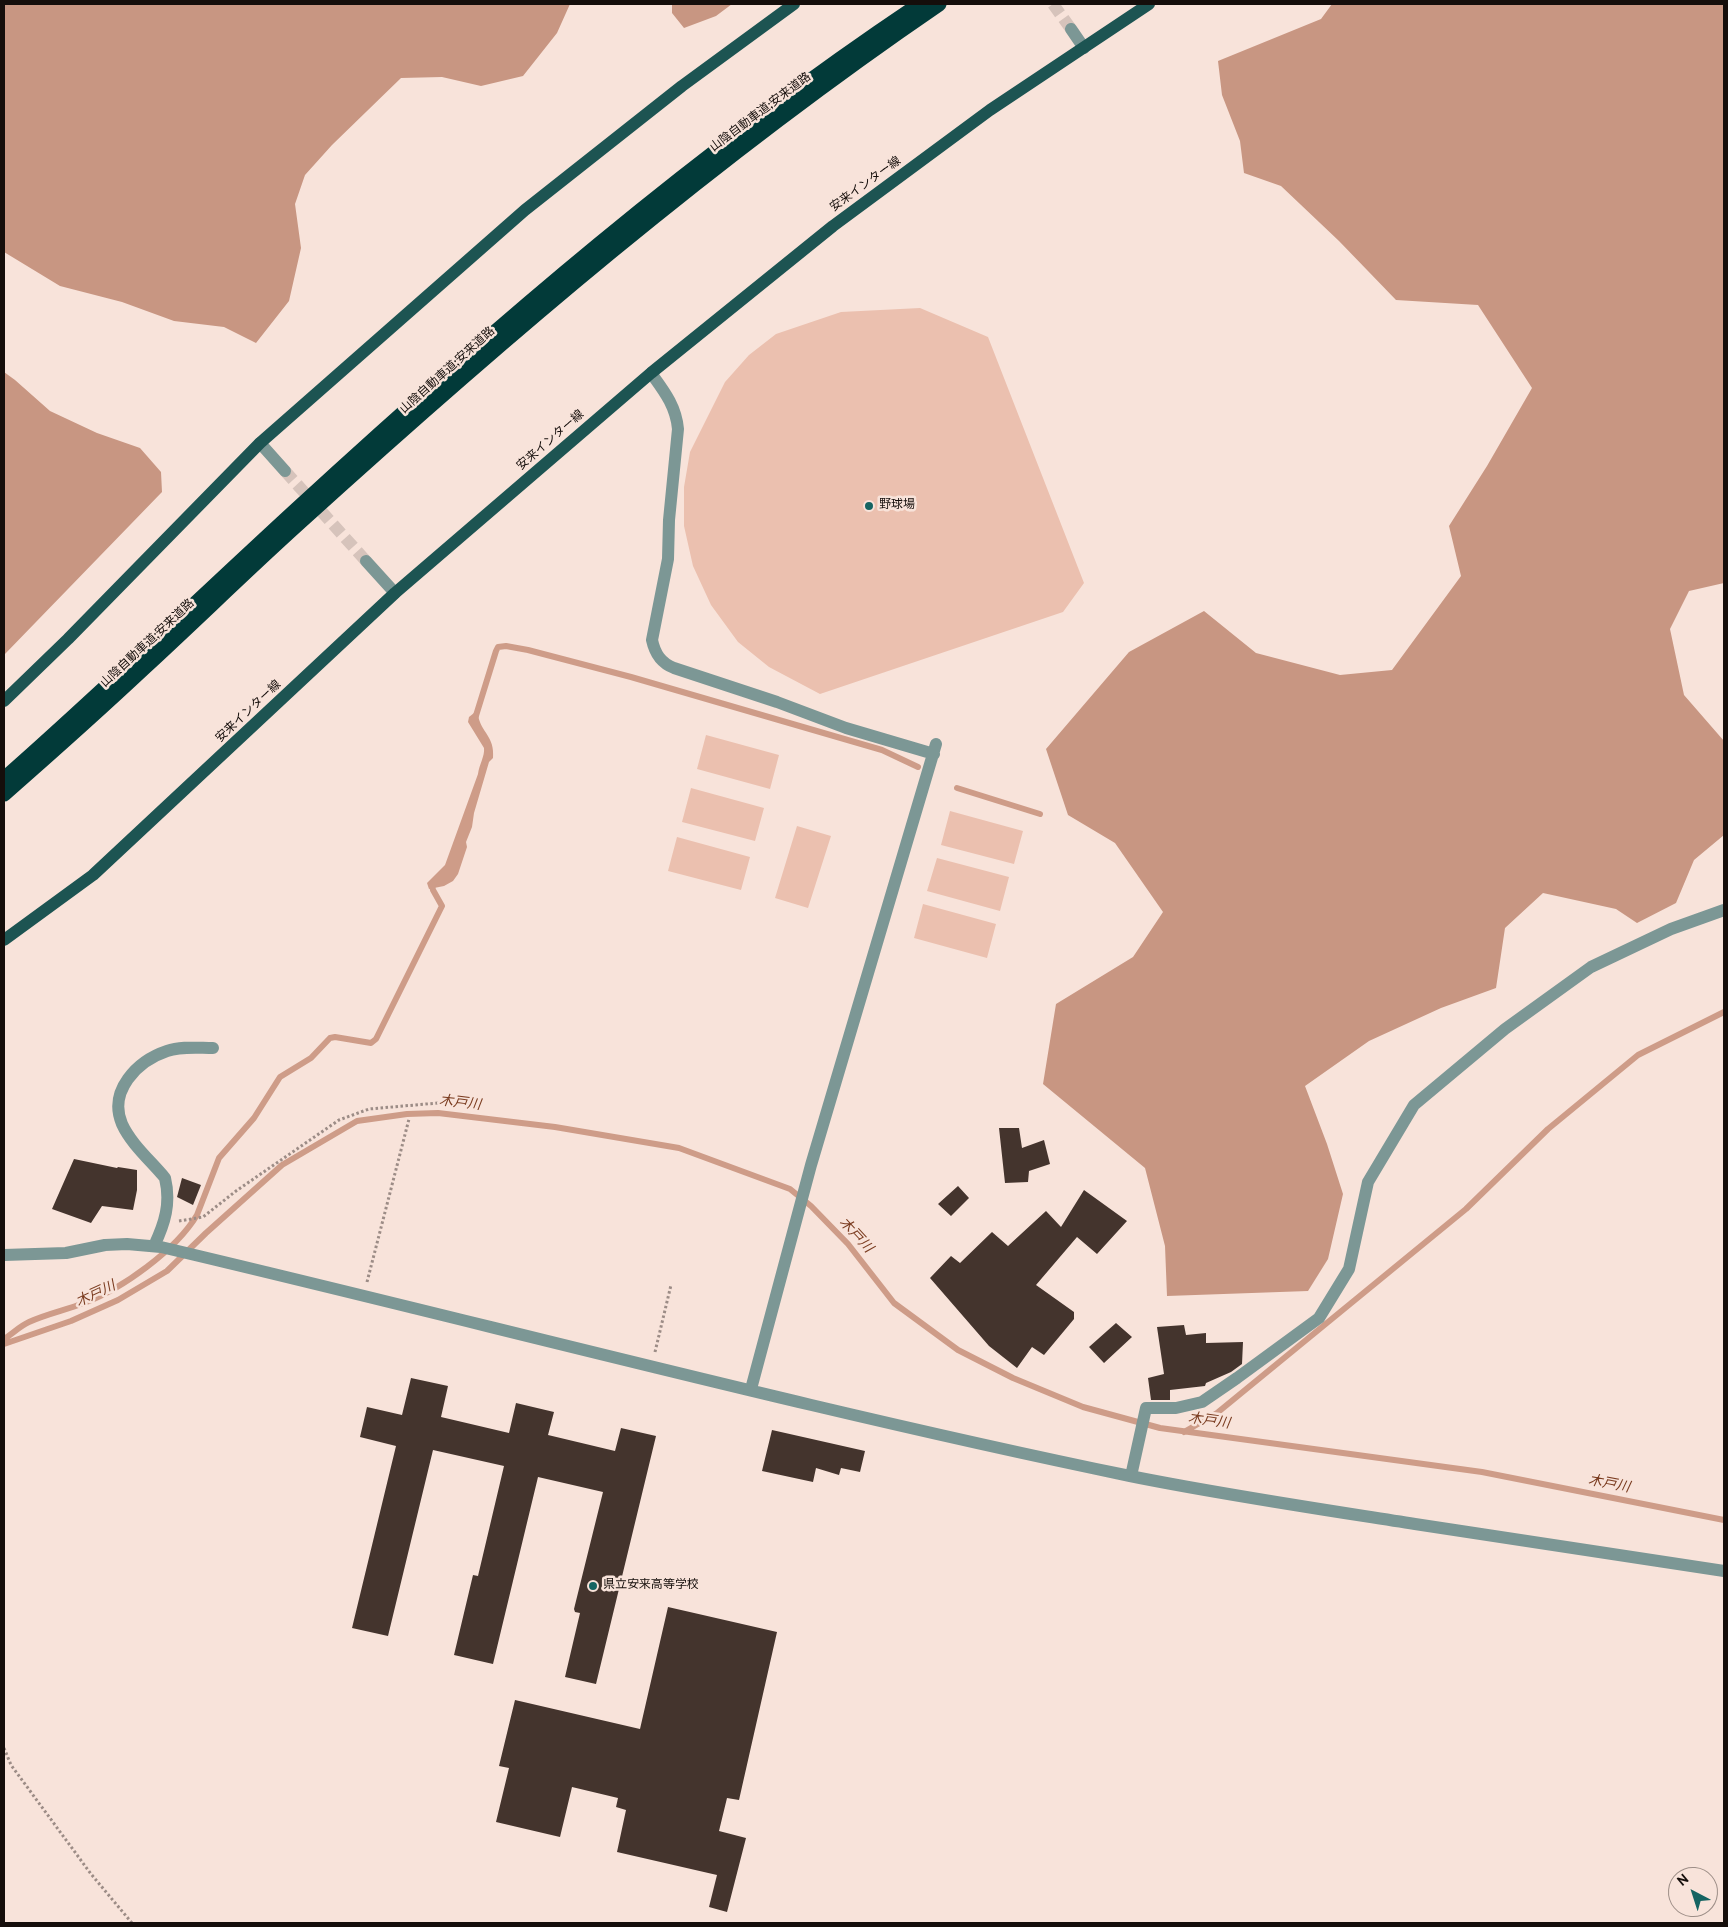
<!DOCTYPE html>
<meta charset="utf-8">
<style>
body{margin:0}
#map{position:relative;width:1728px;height:1927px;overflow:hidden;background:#f8e3da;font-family:Overpass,sans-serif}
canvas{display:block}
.frame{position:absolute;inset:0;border:5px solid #150e0b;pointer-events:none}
.north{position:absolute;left:1668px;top:1867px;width:50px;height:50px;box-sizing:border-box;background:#f8e3da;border:1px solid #9d8e87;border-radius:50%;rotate:320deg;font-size:14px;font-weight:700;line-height:20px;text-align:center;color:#150e0b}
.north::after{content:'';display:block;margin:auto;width:18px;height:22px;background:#156462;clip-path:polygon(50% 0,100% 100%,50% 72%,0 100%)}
</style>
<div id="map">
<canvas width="1728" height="1927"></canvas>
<div class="frame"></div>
<div class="north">N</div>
</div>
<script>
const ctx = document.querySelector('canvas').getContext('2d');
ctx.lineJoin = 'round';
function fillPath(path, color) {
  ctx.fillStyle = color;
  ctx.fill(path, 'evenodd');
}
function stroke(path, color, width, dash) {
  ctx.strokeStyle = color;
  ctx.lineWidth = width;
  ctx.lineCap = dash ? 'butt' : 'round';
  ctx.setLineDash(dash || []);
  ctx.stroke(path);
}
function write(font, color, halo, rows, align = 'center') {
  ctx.font = font + ' Overpass,"Noto Sans JP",sans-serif';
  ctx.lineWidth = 5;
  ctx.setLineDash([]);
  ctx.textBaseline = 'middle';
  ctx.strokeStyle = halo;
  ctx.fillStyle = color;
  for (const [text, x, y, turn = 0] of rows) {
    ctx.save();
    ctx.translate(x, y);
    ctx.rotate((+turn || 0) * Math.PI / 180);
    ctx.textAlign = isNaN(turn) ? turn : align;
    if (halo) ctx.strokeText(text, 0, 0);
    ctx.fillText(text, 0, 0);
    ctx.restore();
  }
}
fillPath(new Path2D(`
 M 920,308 L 988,337 L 1084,583 L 1063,612 L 820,694 L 769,667 L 738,642 L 711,605 L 693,566 L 684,526 L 684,487 L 690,452 L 725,382 L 749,355 L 776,334 L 841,312 Z
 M 706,735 L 779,755 L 770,789 L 697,769 Z
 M 691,788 L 764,808 L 755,841 L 682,822 Z
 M 950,811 L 1023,831 L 1014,864 L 941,845 Z
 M 797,826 L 831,836 L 808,908 L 775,898 Z
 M 677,837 L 750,857 L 741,890 L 668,871 Z
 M 937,858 L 1009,877 L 1000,911 L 927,891 Z
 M 923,904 L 996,924 L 987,958 L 914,938 Z`), '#ebc0af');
fillPath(new Path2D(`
 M 4,4 L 570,4 L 557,33 L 523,76 L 481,86 L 442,77 L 401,78 L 332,145 L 305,175 L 295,204 L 301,248 L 289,301 L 256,343 L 224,327 L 174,321 L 122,302 L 60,286 L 4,252 Z
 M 672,4 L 732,4 L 716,16 L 684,28 L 672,13 Z
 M 1332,4 L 1724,4 L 1724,583 L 1689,591 L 1670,629 L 1684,695 L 1724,741 L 1724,835 L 1694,860 L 1676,903 L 1637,923 L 1616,909 L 1543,893 L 1505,928 L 1496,988 L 1441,1008 L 1369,1041 L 1305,1086 L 1327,1144 L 1343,1194 L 1328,1259 L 1308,1291 L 1167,1296 L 1165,1246 L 1145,1168 L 1043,1084 L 1056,1004 L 1133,957 L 1163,912 L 1115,843 L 1068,815 L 1046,749 L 1129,652 L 1204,611 L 1256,653 L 1340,675 L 1392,670 L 1461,576 L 1449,526 L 1487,466 L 1532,388 L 1478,305 L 1396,300 L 1339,241 L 1281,186 L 1244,173 L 1240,141 L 1222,95 L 1218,61 L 1321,19 Z
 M 4,372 L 15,380 L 50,411 L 97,433 L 140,448 L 161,472 L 162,492 L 4,655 Z`), '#c89682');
fillPath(new Path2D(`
 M 474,713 L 478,715 C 481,733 495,736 493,758 L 489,762 L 474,813 L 472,827 L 466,842 L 467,847 L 458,874 L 453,881 L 444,886 L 429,889 L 427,883 L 445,865 L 478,774 C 479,765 485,756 484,748 L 468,722 L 469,717 Z`), '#ce9c88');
stroke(new Path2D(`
 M 474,722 L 496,651 L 498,647 L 506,646 L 528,650 L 631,677 L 882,750 L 918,767
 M 957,788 L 1040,814
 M 4,1339 C 12,1334 20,1326 29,1322 C 46,1314 66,1310 84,1303 C 122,1289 176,1250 197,1215 L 219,1158 L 254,1118 L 280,1077 L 311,1058 L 330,1038 L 335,1037 L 371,1043 L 376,1039 L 440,910 L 442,906 L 433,890 L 432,885 L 435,882
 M 4,1344 L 71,1321 L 118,1300 L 167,1271 L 206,1233 L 282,1165 L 357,1121 L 407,1114 L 438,1113 L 555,1127 L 679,1148 L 790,1189 L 811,1206 L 848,1244 L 894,1303 L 958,1350 L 1013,1378 L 1083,1407 L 1160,1428 L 1482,1472 L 1724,1520
 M 1184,1432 L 1217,1413 L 1466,1209 L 1548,1129 L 1638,1055 L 1724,1012`), '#ce9c88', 6);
fillPath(new Path2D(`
 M 999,1128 L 1019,1128 L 1022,1148 L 1044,1140 L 1050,1164 L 1029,1171 L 1028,1182 L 1005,1183 Z
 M 74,1159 L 117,1168 L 118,1167 L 137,1170 L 137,1190 L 133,1210 L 102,1206 L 91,1223 L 52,1209 Z
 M 182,1178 L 201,1185 L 193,1205 L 177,1197 Z
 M 958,1186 L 969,1198 L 951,1216 L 938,1204 Z
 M 1084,1190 L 1127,1221 L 1097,1254 L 1077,1237 L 1036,1285 L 1074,1312 L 1074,1319 L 1044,1355 L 1032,1347 L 1017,1368 L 989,1346 L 930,1278 L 951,1256 L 960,1263 L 992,1232 L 1008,1246 L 1046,1211 L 1061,1227 Z
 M 1116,1323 L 1132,1337 L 1104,1363 L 1089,1347 Z
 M 1184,1325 L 1186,1335 L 1206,1333 L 1206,1343 L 1243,1342 L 1242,1364 L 1231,1372 L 1206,1383 L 1205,1386 L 1170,1390 L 1170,1400 L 1151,1400 L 1148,1378 L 1164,1374 L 1157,1327 Z
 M 411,1378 L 448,1386 L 441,1417 L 509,1433 L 516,1403 L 554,1412 L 548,1435 L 615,1451 L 621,1428 L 656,1436 L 596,1684 L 565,1677 L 580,1613 L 575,1612 L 574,1609 L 603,1492 L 538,1477 L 493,1664 L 454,1655 L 473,1575 L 478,1576 L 504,1466 L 433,1450 L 388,1636 L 352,1628 L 396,1446 L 360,1437 L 367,1407 L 402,1415 Z
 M 772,1430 L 865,1451 L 860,1472 L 841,1468 L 839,1475 L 816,1468 L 813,1482 L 762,1471 Z
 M 668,1607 L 777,1632 L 739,1800 L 727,1798 L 719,1831 L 746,1838 L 727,1912 L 709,1907 L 717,1875 L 617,1852 L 626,1810 L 616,1807 L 618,1798 L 572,1787 L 560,1837 L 496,1822 L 509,1768 L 499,1766 L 515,1700 L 640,1729 Z`), '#44342d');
stroke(new Path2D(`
 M 1053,4 L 1071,29
 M 285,471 L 366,561`), '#d6c3bb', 12, [12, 6]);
stroke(new Path2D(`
 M 179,1221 L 203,1217 L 236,1191 L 339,1120 L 369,1109 L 438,1103
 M 367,1282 L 409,1119
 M 655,1352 L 671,1285
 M 4,1748 L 11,1765 L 91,1874 L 132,1923`), '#9c8c86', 3, [2.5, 2.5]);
stroke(new Path2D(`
 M 1071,29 L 1084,48
 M 651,373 C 664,391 676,406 678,429 L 669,520 L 668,559 L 652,640 C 655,654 661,663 674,668 L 777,702 L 846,728 L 934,754
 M 260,443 L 285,471
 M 366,561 L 395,593
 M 154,1246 C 165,1223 171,1203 165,1178 C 151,1161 131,1144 122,1124 C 108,1091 137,1061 167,1051 C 181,1046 198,1048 213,1048
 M 4,1255 L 66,1253 L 105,1245 L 127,1244 L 161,1247 C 484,1323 805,1409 1130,1476 C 1224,1495 1320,1509 1415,1524 C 1518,1539 1621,1555 1724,1571
 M 751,1389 L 811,1165 L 936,744
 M 1131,1476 L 1146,1408 L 1176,1408 L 1202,1402 L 1237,1378 L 1319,1318 L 1349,1269 L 1368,1182 L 1414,1105 L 1505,1029 L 1591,967 L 1671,929 L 1724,910`), '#7c9795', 12);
stroke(new Path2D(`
 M 4,701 L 68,639 L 260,443 L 525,210 L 682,86 L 794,4
 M 4,940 L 93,875 L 395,593 L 651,373 L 833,226 L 990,110 L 1149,4`), '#1d5452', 12);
stroke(new Path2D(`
 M 4,779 C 104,691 199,599 297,509 C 494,328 697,153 920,4
 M 4,794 C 52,752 99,710 146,666 C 197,619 247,570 299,523 C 503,338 712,159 939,4`), '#023a39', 15);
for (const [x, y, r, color] of [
 [869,506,5,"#156462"],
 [593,1586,5,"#156462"]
]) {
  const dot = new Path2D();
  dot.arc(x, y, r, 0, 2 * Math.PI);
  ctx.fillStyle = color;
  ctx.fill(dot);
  stroke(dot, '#f8e3da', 2);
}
write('12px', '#150e0b', '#f8e3da', [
 ["山陰自動車道;安来道路",761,113,-37],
 ["安来インター線",866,185,-36],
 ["山陰自動車道;安来道路",448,371,-42],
 ["安来インター線",551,441,-41],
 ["山陰自動車道;安来道路",148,644,-43],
 ["安来インター線",249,712,-43]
]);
write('12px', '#150e0b', '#f8e3da', [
 ["野球場",879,506],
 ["県立安来高等学校",603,1586]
], 'left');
write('italic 14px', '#7a3b1f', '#f8e3da', [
 ["木戸川",460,1104,7],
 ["木戸川",855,1236,47],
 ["木戸川",96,1295,-25],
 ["木戸川",1209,1422,8],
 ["木戸川",1609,1485,11]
]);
</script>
